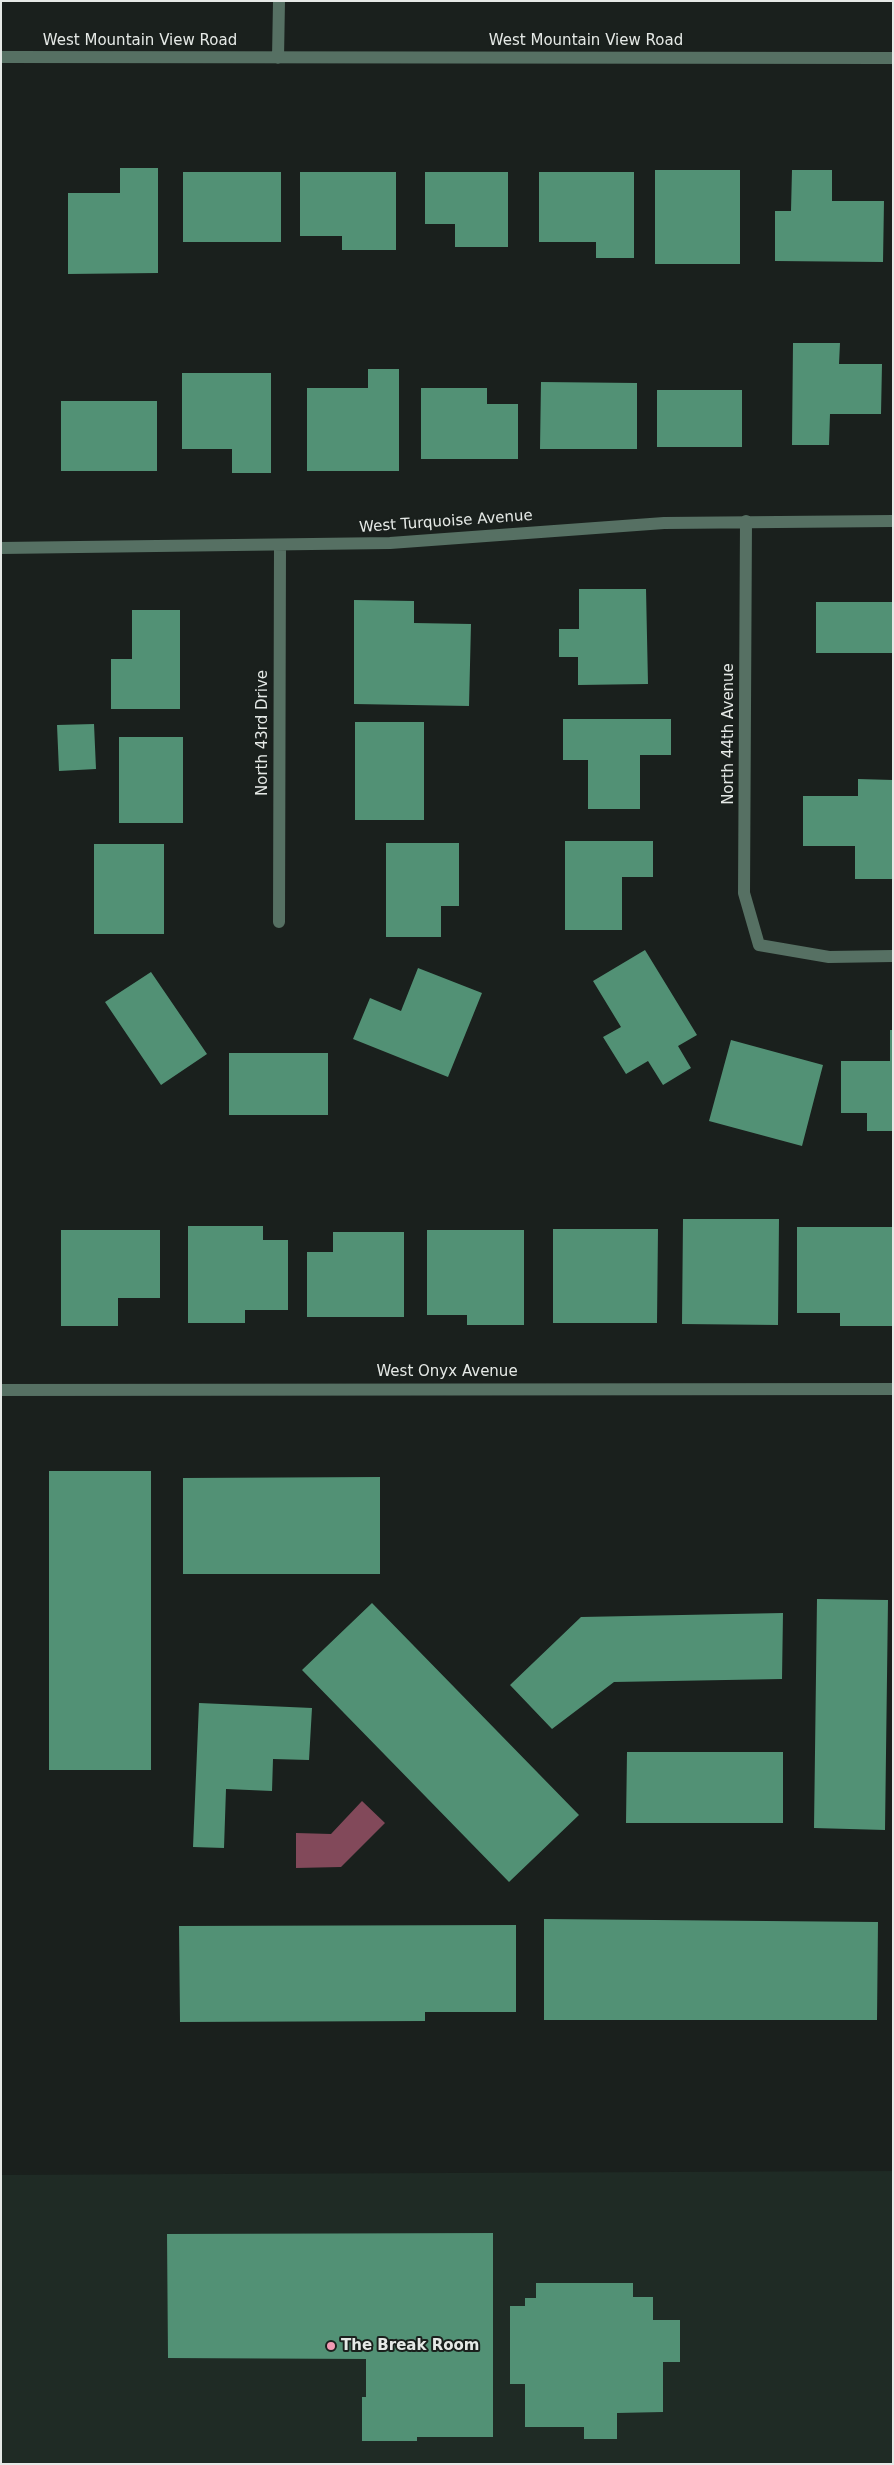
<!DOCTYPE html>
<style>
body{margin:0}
#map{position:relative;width:894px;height:2465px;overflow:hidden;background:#1a201d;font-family:"DejaVu Sans",sans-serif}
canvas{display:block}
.frame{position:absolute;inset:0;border:2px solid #e5e9e6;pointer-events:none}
</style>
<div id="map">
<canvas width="894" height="2465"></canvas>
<div class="frame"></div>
</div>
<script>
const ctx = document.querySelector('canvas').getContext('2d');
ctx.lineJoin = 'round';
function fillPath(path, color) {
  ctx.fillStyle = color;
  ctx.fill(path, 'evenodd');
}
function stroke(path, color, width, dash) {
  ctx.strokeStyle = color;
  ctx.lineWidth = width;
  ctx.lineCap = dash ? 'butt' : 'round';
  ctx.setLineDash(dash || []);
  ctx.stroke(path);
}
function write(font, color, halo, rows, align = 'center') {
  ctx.font = font + ' "DejaVu Sans",sans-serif';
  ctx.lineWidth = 4;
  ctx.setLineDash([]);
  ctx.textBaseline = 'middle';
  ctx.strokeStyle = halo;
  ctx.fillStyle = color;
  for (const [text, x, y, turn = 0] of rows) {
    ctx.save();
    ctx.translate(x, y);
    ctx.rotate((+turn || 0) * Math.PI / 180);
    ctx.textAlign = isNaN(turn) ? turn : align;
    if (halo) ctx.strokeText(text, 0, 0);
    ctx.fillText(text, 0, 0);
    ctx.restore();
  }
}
fillPath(new Path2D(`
 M 893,2171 L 893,2464 L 1,2464 L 1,2175 Z`), '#1f2b25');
fillPath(new Path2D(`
 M 362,1801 L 385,1823 L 341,1867 L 296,1868 L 296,1833 L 331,1834 Z`), '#82495a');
fillPath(new Path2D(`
 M 120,168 L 158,168 L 158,273 L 68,274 L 68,193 L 120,193 Z
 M 655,170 L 740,170 L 740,264 L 655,264 Z
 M 792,170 L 832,170 L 832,201 L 884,201 L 883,262 L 775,261 L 775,211 L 791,211 Z
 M 183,172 L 281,172 L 281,242 L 183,242 Z
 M 300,172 L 396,172 L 396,250 L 342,250 L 342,236 L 300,236 Z
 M 425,172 L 508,172 L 508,247 L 455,247 L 455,224 L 425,224 Z
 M 539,172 L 634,172 L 634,258 L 596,258 L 596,242 L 539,242 Z
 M 793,343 L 840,343 L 839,364 L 882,364 L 881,414 L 830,414 L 829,445 L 792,445 Z
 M 368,369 L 399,369 L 399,471 L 307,471 L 307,388 L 368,388 Z
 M 182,373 L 271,373 L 271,473 L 232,473 L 232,449 L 182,449 Z
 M 541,382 L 637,383 L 637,449 L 540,449 Z
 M 421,388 L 487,388 L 487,404 L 518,404 L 518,459 L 421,459 Z
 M 657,390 L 742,390 L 742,447 L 657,447 Z
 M 61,401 L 157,401 L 157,471 L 61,471 Z
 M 579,589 L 646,589 L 648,684 L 578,685 L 578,657 L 559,657 L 559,629 L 579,629 Z
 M 354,600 L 414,601 L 414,623 L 471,624 L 469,706 L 354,704 Z
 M 816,602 L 893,602 L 893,653 L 816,653 Z
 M 132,610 L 180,610 L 180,709 L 111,709 L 111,659 L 132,659 Z
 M 563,719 L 671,719 L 671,755 L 640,755 L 640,809 L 588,809 L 588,760 L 563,760 Z
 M 355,722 L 424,722 L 424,820 L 355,820 Z
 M 94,724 L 96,769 L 59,771 L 57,725 Z
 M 119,737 L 183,737 L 183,823 L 119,823 Z
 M 858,779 L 893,780 L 893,879 L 855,879 L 855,846 L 803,846 L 803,796 L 858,796 Z
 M 565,841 L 653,841 L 653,877 L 622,877 L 622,930 L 565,930 Z
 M 386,843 L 459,843 L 459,906 L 441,906 L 441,937 L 386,937 Z
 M 94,844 L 164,844 L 164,934 L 94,934 Z
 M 645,950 L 697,1035 L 678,1046 L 691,1068 L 663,1085 L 648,1061 L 626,1074 L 603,1037 L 621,1027 L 593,981 Z
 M 418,968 L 482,993 L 448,1077 L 353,1039 L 370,998 L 401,1011 Z
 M 151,972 L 207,1054 L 161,1085 L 105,1002 Z
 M 890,1030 L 893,1030 L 893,1131 L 867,1131 L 867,1113 L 841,1113 L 841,1061 L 890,1061 Z
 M 731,1040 L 823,1065 L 802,1146 L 709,1121 Z
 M 229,1053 L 328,1053 L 328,1115 L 229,1115 Z
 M 683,1219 L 779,1219 L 778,1325 L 682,1324 Z
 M 188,1226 L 263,1226 L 263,1240 L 288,1240 L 288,1310 L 245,1310 L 245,1323 L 188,1323 Z
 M 797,1227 L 893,1227 L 893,1326 L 840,1326 L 840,1313 L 797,1313 Z
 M 553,1229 L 658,1229 L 657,1323 L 553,1323 Z
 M 61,1230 L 160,1230 L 160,1298 L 118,1298 L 118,1326 L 61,1326 Z
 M 427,1230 L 524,1230 L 524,1325 L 467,1325 L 467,1315 L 427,1315 Z
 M 333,1232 L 404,1232 L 404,1317 L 307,1317 L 307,1252 L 333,1252 Z
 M 49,1471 L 151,1471 L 151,1770 L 49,1770 Z
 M 380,1477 L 380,1574 L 183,1574 L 183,1478 Z
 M 817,1599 L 888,1600 L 885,1830 L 814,1828 Z
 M 372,1603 L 579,1815 L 509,1882 L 302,1670 Z
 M 783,1613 L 782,1679 L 614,1682 L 552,1729 L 510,1685 L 581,1617 Z
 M 199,1703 L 312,1708 L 309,1760 L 273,1759 L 272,1791 L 226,1789 L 224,1848 L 193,1847 Z
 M 627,1752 L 783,1752 L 783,1823 L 626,1823 Z
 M 544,1919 L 878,1922 L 877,2020 L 544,2020 Z
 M 516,1925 L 516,2012 L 425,2012 L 425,2021 L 180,2022 L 179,1926 Z
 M 493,2233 L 493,2437 L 417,2437 L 417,2441 L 362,2441 L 362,2397 L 366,2397 L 366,2359 L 168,2358 L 167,2234 Z
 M 536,2283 L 633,2283 L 633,2297 L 653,2297 L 653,2320 L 680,2320 L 680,2362 L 663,2362 L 663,2412 L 617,2413 L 617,2439 L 584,2439 L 584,2427 L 525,2427 L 525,2384 L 510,2384 L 510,2306 L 525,2306 L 525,2298 L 536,2298 Z`), '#529175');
stroke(new Path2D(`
 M 1,57 L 893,58
 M 278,58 L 279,1
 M 746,521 L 744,893 L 759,945 L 829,957 L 893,956
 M 1,548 L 390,543 L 664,523 L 893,521
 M 279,922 L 280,545
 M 1,1390 L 893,1389`), '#567063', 12);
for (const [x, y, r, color] of [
 [331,2346,5,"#f19ab3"]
]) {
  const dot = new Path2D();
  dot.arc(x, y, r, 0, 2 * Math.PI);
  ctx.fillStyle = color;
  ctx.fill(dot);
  stroke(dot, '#1a201d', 2);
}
write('15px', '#e5e9e6', '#1a201d', [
 ["West Mountain View Road",140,41],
 ["West Mountain View Road",586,41],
 ["West Turquoise Avenue",446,522,-4],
 ["North 43rd Drive",263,733,-90],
 ["North 44th Avenue",729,734,-90],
 ["West Onyx Avenue",447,1372]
]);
write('bold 15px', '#e5e9e6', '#1a201d', [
 ["The Break Room",341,2346]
], 'left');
</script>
